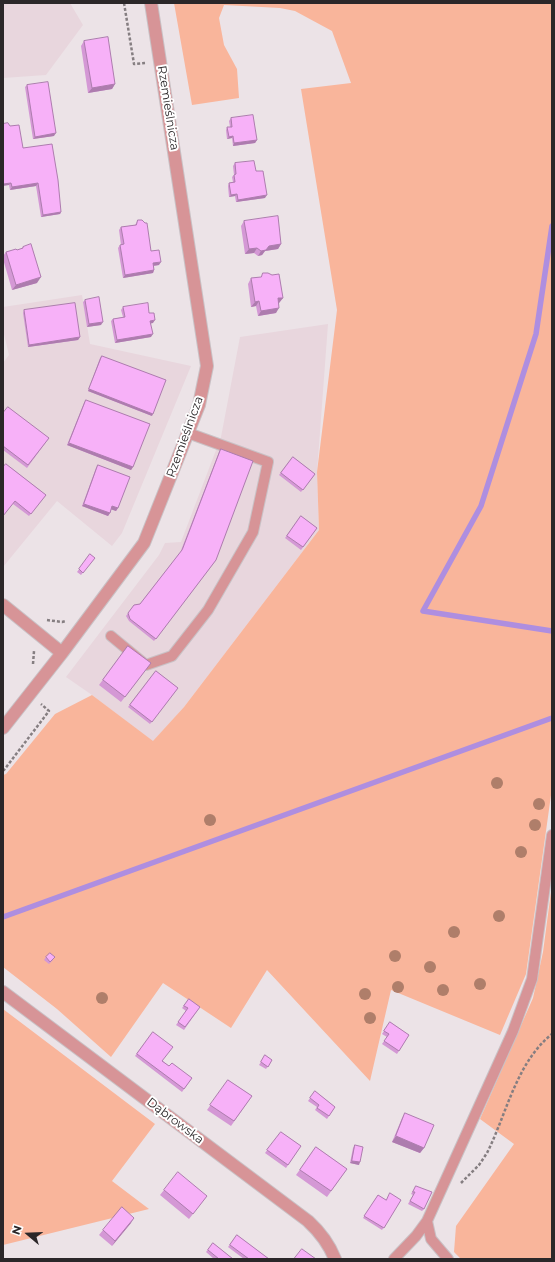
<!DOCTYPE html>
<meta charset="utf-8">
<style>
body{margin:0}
#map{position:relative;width:555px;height:1262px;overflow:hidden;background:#ece3e7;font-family:Montserrat,sans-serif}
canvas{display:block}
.frame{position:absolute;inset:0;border:4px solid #2b2729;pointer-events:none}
.north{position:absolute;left:8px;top:1214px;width:40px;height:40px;-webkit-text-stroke:3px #fff;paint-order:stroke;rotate:289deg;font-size:11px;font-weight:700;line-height:16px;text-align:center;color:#2b2729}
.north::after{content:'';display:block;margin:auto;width:14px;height:18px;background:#2b2729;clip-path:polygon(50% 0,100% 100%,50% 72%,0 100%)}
</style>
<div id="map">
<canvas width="555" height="1262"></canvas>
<div class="frame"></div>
<div class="north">N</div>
</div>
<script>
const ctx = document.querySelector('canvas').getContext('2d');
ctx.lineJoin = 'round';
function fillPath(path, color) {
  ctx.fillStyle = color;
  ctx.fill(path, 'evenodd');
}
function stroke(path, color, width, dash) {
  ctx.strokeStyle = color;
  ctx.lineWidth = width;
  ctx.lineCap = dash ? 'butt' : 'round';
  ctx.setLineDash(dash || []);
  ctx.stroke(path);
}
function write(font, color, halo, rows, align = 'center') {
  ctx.font = font + ' Montserrat,sans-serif';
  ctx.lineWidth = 4;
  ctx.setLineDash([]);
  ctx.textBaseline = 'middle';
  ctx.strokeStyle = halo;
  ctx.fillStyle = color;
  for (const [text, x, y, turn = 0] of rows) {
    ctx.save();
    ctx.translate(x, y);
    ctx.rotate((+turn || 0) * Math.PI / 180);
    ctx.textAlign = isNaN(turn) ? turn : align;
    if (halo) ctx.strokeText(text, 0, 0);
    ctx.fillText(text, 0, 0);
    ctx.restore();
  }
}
fillPath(new Path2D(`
 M 3,3 L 70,3 L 83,25 L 46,75 L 3,78 Z
 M 82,295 L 90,344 L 191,366 L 122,533 L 112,546 L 57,501 L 3,567 L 3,363 L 9,355 L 3,330 L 3,307 Z
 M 328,324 L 317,472 L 319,530 L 184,707 L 153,742 L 92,695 L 66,677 L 159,555 L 165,543 L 181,542 L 221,437 L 240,337 Z`), '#e8d6dd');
fillPath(new Path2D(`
 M 174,3 L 552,3 L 552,788 L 526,974 L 500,1035 L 391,990 L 370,1081 L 267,970 L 231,1028 L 163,983 L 111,1057 L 57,1009 L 3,967 L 3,775 L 6,774 L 55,714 L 92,695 L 153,741 L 184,707 L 319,530 L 317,472 L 337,310 L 301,89 L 351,83 L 332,31 L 295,11 L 280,8 L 224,5 L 219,18 L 224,45 L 237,69 L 239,98 L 192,105 Z
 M 552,884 L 552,1259 L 461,1259 L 454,1252 L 456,1226 L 514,1144 L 480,1119 L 533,998 L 543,952 Z
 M 3,1009 L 155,1124 L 112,1181 L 149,1209 L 3,1245 Z`), '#f9b59b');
stroke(new Path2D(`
 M 552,226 L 536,334 L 481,506 L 423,611 L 552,631
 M 3,917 L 552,718`), '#ae8ee0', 5.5);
const service = new Path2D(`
 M 111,636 L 146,665 L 172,656 L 208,610 L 253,532 L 268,462 L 188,433
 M 427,1221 L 431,1239 L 448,1259
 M 394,1259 L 416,1236 L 427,1221 L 513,1031 L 532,979 L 552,835`);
const minor = new Path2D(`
 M 3,605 L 62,653
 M 3,728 L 62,653 L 144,543 L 199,405 L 207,366 L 151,3`);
const tertiary = new Path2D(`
 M 3,992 L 308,1221 C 320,1232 329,1244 335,1259`);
stroke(service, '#c9c1c5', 12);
stroke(minor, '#c9c1c5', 14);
stroke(tertiary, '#c9c1c5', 14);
stroke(new Path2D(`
 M 124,3 L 134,64 L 145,63
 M 47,620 L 62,622 L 66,621
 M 33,664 L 34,651
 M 3,769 L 4,770 L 49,711 L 41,704
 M 461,1183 L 479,1165 L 487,1153 C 507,1113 516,1063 552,1034`), '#857e81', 2.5, [3, 2]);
stroke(service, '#d79497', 10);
stroke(minor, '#d79497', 12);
stroke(tertiary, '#d79497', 12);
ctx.fillStyle = '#af7e6a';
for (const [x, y] of [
 [497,783],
 [539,804],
 [210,820],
 [535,825],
 [521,852],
 [499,916],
 [454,932],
 [395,956],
 [430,967],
 [480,984],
 [398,987],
 [443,990],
 [365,994],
 [102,998],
 [370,1018]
]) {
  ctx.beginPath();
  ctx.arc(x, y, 6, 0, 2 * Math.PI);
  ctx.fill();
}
fillPath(new Path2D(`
 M 84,41 L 115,84 L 112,89 L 88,93 L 81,46 Z
 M 27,85 L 54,136 L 33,139 L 25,87 Z
 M 231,118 L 257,140 L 255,143 L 233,146 L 232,138 L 227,139 L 226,130 L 227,127 L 230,127 L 229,121 Z
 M 23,148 L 61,212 L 60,214 L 41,217 L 36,186 L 10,190 L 9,185 Z
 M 235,163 L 256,171 L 265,198 L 236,202 L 235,196 L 229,197 L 228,186 L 229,183 L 233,182 L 232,177 L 234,175 L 233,166 Z
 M 138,220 L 151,251 L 159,265 L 154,266 L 154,270 L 153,273 L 123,278 L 118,248 L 120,245 L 121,245 L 119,230 L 121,227 L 135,225 Z
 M 244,221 L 281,244 L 278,249 L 265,251 L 262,255 L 258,256 L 254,253 L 245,254 L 241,226 Z
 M 23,247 L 37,283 L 12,290 L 3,259 L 3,256 L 6,252 L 17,250 L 21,249 Z
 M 251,278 L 283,298 L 279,303 L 278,303 L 276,313 L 258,316 L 256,306 L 251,307 L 248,284 Z
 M 85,300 L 101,325 L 87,327 L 83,302 Z
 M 123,307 L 149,313 L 153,323 L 151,323 L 151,337 L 115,343 L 111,321 L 113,319 L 123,317 L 121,310 Z
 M 24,310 L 80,337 L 78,340 L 28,347 L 23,313 Z
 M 102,356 L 152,416 L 88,391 L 100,358 Z
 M 86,400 L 133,467 L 131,470 L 67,445 L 84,403 Z
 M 3,413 L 49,438 L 27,468 L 3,450 Z
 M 221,449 L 216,560 L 154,641 L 129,621 L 126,616 L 134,605 L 140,604 L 180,553 L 219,452 Z
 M 293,457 L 315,474 L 301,492 L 279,475 Z
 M 6,464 L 46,495 L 29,516 L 13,504 Z
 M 98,465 L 118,508 L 116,511 L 111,509 L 110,513 L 108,516 L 82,506 L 96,468 Z
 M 301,516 L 317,528 L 301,550 L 285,538 Z
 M 90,554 L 95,558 L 81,575 L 77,572 Z
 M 128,646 L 151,663 L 121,702 L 99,685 Z
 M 156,671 L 178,688 L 150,724 L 128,707 Z
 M 46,957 L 53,960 L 49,964 L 44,960 Z
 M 189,999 L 200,1007 L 184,1030 L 176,1025 L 186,1011 L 182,1008 Z
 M 390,1022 L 409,1035 L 397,1054 L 382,1044 L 387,1037 L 382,1034 Z
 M 153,1032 L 163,1061 L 169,1066 L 192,1078 L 182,1092 L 135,1056 Z
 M 265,1055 L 272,1060 L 266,1069 L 259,1065 Z
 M 228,1080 L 252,1096 L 231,1126 L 207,1110 Z
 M 315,1091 L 335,1107 L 327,1119 L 315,1110 L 317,1107 L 308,1101 Z
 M 405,1113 L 424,1148 L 420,1153 L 392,1142 L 402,1118 Z
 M 281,1132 L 301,1146 L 286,1168 L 265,1153 Z
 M 355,1145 L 359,1165 L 350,1163 L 353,1148 Z
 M 316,1147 L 347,1169 L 327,1197 L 296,1175 Z
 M 416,1186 L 424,1209 L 422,1211 L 408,1204 L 413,1195 L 411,1194 Z
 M 164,1190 L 207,1196 L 189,1219 L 160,1195 Z
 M 378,1195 L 386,1200 L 401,1200 L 382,1230 L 363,1218 Z
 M 131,1223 L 112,1246 L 99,1235 L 103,1230 Z
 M 237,1235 L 269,1259 L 244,1259 L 228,1247 Z
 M 213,1243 L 233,1259 L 214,1259 L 206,1252 Z`), '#d498d5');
fillPath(new Path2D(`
 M 115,84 L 112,89 L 88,93 L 92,88 Z
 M 56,133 L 54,136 L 33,139 L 35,137 Z
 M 233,136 L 232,138 L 227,139 L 229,137 Z
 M 257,140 L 255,143 L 233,146 L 234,143 Z
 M 11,183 L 9,185 L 3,186 L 3,184 Z
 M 38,183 L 36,186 L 10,190 L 12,187 Z
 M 237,194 L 235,196 L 229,197 L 231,195 Z
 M 267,195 L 265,198 L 236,202 L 238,200 Z
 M 61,212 L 60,214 L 41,217 L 43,215 Z
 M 281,244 L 278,249 L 265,251 L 262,255 L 258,256 L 261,251 L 269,246 Z
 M 257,248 L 254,253 L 245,254 L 249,249 Z
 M 161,262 L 159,265 L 151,266 L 153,263 Z
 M 154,270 L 153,273 L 123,278 L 125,275 Z
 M 41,277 L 37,283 L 12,290 L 16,285 Z
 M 278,298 L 283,298 L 279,303 L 274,303 Z
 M 259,301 L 256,306 L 251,307 L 255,302 Z
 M 279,308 L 276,313 L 258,316 L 261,311 Z
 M 155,320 L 153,323 L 149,324 L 150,321 Z
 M 103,322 L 101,325 L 87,327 L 89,324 Z
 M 153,334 L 151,337 L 115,343 L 117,340 Z
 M 80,337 L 78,340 L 28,347 L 29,345 Z
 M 89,389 L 153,414 L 152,416 L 88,391 Z
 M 69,443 L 133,467 L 131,470 L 67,445 Z
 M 84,504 L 110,513 L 108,516 L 82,506 Z
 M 112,506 L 118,508 L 116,511 L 110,509 Z
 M 396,1136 L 424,1148 L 420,1153 L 392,1142 Z
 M 352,1161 L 360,1162 L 359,1165 L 350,1163 Z
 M 134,1218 L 131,1223 L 112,1246 L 115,1241 Z`), '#ad7cae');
const building = new Path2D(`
 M 108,37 L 115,84 L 92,88 L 84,41 Z
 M 48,82 L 56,133 L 35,137 L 27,85 Z
 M 253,115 L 257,140 L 234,143 L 233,136 L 229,137 L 227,127 L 232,127 L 231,118 Z
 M 8,123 L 10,126 L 19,125 L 23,148 L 52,144 L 58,180 L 61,212 L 43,215 L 38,183 L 12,187 L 11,183 L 3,184 L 3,124 Z
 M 254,161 L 256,171 L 263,171 L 267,195 L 238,200 L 237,194 L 231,195 L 229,183 L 235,182 L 234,175 L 236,174 L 235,163 Z
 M 278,216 L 281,244 L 269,246 L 266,250 L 261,251 L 257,248 L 249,249 L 244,221 Z
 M 138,220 L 142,220 L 145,223 L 147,223 L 151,251 L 159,250 L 161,262 L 153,263 L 154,270 L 125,275 L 120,245 L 124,244 L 121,227 L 136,225 Z
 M 31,244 L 41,277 L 16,285 L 6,252 L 16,249 L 17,250 L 23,248 L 23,247 Z
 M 263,273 L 268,273 L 272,275 L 279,274 L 283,298 L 278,298 L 279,308 L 261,311 L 259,301 L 255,302 L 251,278 L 261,277 Z
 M 99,297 L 103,322 L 89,324 L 85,300 Z
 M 75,303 L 80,337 L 29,345 L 24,310 Z
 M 148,303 L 149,313 L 154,313 L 155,320 L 150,321 L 153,334 L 117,340 L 113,319 L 125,317 L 123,307 Z
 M 102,356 L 166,380 L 153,414 L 89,389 Z
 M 86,400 L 150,424 L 133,467 L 69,443 Z
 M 8,407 L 49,438 L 28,465 L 3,446 L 3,413 Z
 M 221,449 L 253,461 L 216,560 L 156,639 L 130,619 L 128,613 L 134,605 L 140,604 L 182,550 Z
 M 293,457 L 315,474 L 303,490 L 281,473 Z
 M 6,464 L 46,495 L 31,514 L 15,501 L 3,516 L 3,467 Z
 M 98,465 L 130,477 L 118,508 L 112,506 L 110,513 L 84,504 Z
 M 301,516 L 317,528 L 303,547 L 287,536 Z
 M 90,554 L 95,558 L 83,573 L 79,569 Z
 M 128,646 L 151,663 L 125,697 L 103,680 Z
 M 156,671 L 178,688 L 152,722 L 130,705 Z
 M 50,953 L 55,957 L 50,962 L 46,957 Z
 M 189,999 L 200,1007 L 185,1027 L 178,1022 L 188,1008 L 184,1006 Z
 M 390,1022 L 409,1035 L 399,1051 L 384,1041 L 389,1034 L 384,1031 Z
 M 153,1032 L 173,1047 L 162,1061 L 169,1066 L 172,1063 L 192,1078 L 184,1089 L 137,1054 Z
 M 265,1055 L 272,1060 L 268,1067 L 261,1062 Z
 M 228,1080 L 252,1096 L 234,1121 L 210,1105 Z
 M 315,1091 L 335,1107 L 329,1116 L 317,1108 L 319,1105 L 310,1098 Z
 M 405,1113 L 434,1125 L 424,1148 L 396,1136 Z
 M 281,1132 L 301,1146 L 288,1165 L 267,1150 Z
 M 355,1145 L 363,1147 L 360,1162 L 352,1161 Z
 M 316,1147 L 347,1169 L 331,1191 L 300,1170 Z
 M 178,1172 L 207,1196 L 193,1214 L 164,1190 Z
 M 416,1186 L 432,1192 L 424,1209 L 410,1201 L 415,1192 L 413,1192 Z
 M 390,1193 L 401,1200 L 384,1228 L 364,1216 L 378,1195 L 386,1200 Z
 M 122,1207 L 134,1218 L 115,1241 L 103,1230 Z
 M 237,1235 L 269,1259 L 249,1259 L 230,1245 Z
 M 213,1243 L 233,1259 L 219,1259 L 208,1250 Z
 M 302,1249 L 316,1259 L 294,1259 Z`);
fillPath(building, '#f7b1f8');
stroke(building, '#ad7cae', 1);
write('12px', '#2b2729', '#fff', [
 ["Rzemieślnicza",168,108,81],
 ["Rzemieślnicza",185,437,-70],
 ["Dąbrowska",175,1121,37]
]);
</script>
